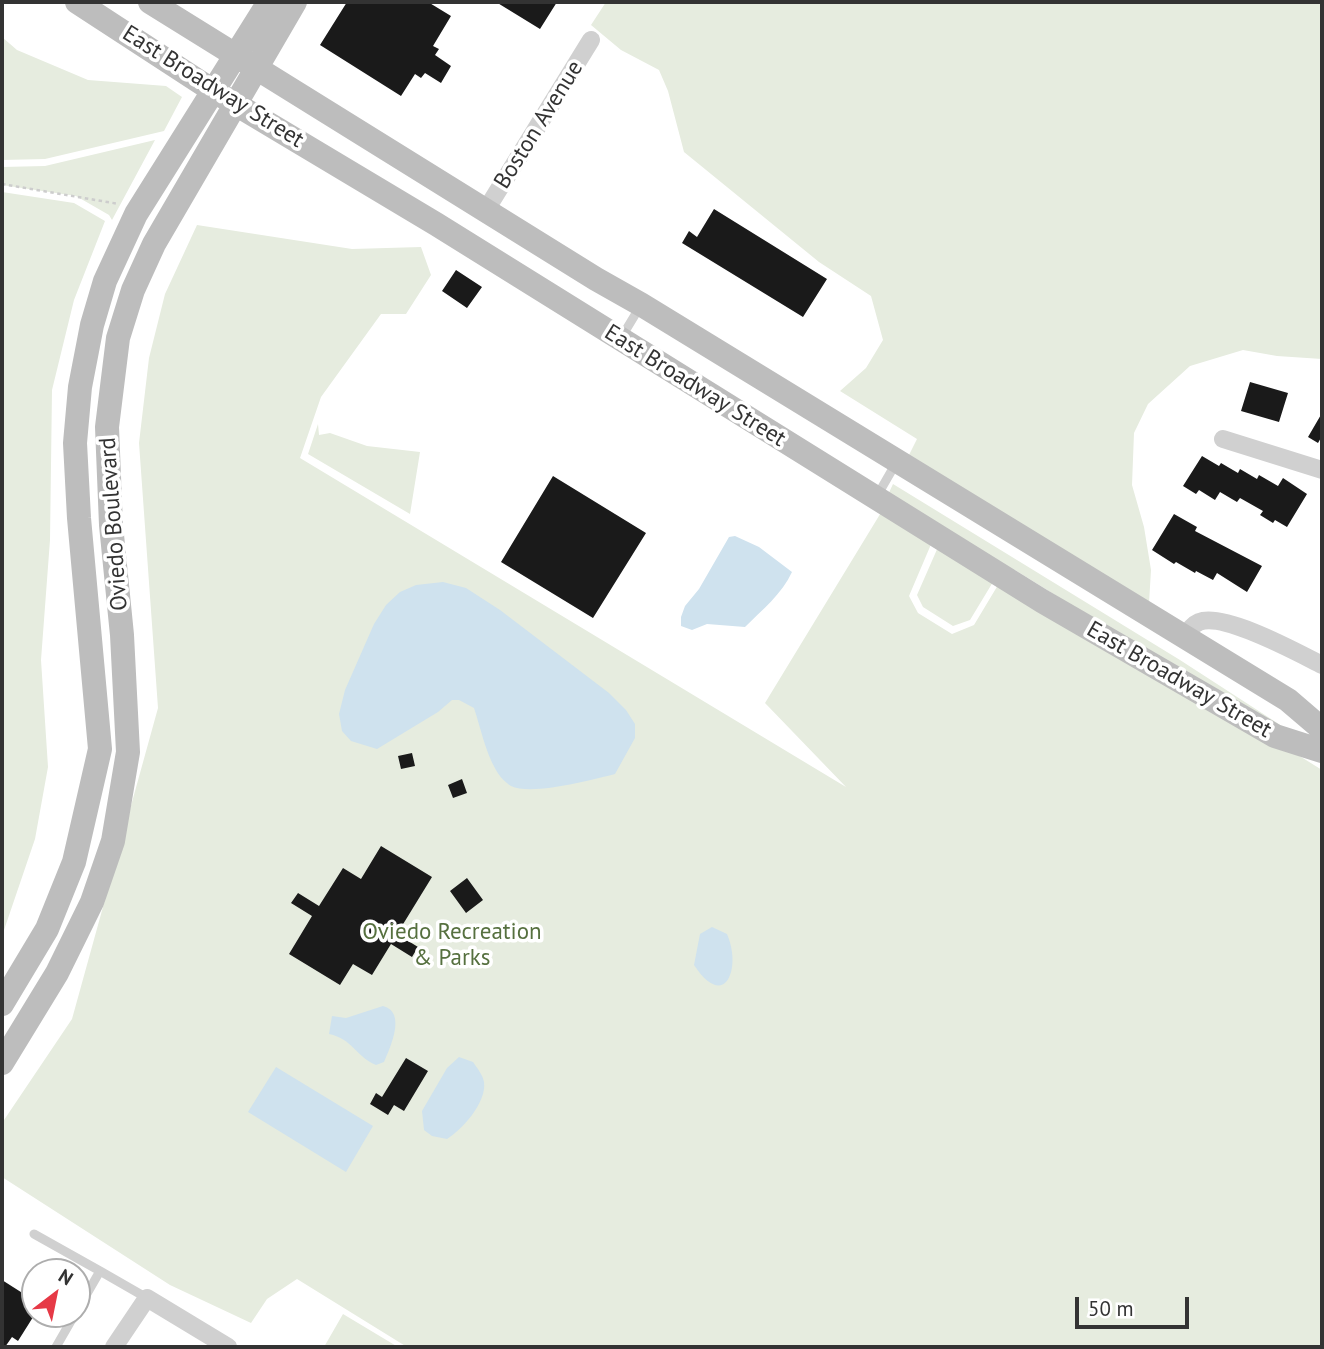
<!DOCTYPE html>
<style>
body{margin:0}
#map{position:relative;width:1324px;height:1349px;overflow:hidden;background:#fff;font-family:"PT Sans",sans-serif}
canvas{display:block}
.frame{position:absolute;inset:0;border:4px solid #333;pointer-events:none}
.north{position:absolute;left:21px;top:1258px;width:70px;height:70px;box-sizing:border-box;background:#fff;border:2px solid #adadad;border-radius:50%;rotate:32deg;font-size:19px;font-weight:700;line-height:28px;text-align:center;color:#333}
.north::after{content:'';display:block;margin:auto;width:24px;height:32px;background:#e63946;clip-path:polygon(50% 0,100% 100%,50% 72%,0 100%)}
.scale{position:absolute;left:1075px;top:1297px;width:114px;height:32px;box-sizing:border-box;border:4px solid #333;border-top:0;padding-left:9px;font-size:21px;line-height:24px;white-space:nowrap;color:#333;-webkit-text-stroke:5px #fff;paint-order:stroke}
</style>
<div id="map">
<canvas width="1324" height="1349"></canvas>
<div class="frame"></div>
<div class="north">N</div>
<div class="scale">50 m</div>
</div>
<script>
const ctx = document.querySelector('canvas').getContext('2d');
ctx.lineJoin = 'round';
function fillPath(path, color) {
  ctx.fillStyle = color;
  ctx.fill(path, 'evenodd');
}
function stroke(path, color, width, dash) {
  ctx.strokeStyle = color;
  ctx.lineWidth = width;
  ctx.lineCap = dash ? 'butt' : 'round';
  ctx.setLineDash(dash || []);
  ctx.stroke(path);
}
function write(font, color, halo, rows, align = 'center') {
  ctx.font = font + ' "PT Sans",sans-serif';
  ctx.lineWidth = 7;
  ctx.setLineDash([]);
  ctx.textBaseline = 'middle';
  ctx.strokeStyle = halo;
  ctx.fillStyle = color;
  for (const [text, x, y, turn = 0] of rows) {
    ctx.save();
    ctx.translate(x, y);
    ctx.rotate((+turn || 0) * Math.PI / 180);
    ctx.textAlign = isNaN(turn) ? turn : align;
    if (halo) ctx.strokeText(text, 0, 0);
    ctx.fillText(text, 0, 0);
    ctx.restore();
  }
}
fillPath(new Path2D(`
 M 606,2 L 1322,2 L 1322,359 L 1277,356 L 1243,350 L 1190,366 L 1148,404 L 1134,433 L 1132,485 L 1144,527 L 1151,570 L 1148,620 L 902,469 L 917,439 L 840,391 L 866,368 L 883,340 L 871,296 L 819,262 L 684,152 L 668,91 L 659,70 L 621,50 L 591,25 Z
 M 2,37 L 17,50 L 88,80 L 166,86 L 182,97 L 164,131 L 45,159 L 2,160 Z
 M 155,140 L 112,220 L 109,215 L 76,196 L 2,185 L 2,167 L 45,166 Z
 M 2,192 L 74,203 L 105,221 L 74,300 L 52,390 L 50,540 L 41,660 L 48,767 L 35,839 L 2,936 Z
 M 197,225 L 352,249 L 421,247 L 431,275 L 406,314 L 381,314 L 321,397 L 300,458 L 846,787 L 765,703 L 885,506 L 935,535 L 909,596 L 918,613 L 952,634 L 974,625 L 998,585 L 1011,576 L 1322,770 L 1322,1347 L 407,1347 L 297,1279 L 267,1299 L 251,1323 L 170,1285 L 2,1177 L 2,1123 L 72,1019 L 158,708 L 139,443 L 149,358 L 165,294 Z
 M 318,424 L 319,435 L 330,433 L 367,446 L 420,452 L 410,514 L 308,454 Z
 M 893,484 L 1180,660 L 1322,752 L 1322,761 L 1015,570 L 993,582 L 970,620 L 953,626 L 923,607 L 917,595 L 942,538 L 886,499 Z
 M 343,1314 L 398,1347 L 324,1347 Z`), '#e6ecdf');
fillPath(new Path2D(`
 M 735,536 L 759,547 L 792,572 C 782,594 762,610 745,627 L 707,624 L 692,630 L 681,626 L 681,617 L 685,606 L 699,589 L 729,537 Z
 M 443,582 L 466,588 L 500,610 L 609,693 L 626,710 L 635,724 L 635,738 L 615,774 C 592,780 531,796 511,786 C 506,783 499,776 496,770 C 485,751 481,729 474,708 L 459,700 L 452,700 L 438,712 L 377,749 L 351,741 L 342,731 L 339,714 L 345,690 L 374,624 L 386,605 L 400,592 L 416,585 Z
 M 712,927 L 727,934 C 742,968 725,1012 694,965 L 700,934 Z
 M 383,1006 C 407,1012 390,1048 384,1062 L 376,1065 C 355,1056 353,1039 329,1034 L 332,1016 L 346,1018 Z
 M 459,1057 L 473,1062 C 477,1068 483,1075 484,1082 C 487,1102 462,1130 447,1139 L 432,1136 L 424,1130 L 422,1111 L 447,1068 Z
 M 276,1067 L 373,1126 L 346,1172 L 248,1112 Z`), '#cfe2ee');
fillPath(new Path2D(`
 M 347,2 L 428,2 L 451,16 L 433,46 L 439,49 L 435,55 L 451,66 L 441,83 L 425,73 L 421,78 L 415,74 L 401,96 L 320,45 Z
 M 496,2 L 557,2 L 540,29 Z
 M 714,209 L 827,279 L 803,317 L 682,243 L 689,231 L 697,237 Z
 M 456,270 L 482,287 L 467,308 L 442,291 Z
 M 1250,382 L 1288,393 L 1279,422 L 1241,411 Z
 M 1322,413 L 1322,436 L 1318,443 L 1308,437 Z
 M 1202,456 L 1219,466 L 1221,463 L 1238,473 L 1240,469 L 1257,479 L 1259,475 L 1278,486 L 1283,478 L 1307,494 L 1287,527 L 1275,520 L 1273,523 L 1260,515 L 1263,511 L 1240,498 L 1237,502 L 1220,492 L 1215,500 L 1199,490 L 1196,494 L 1183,486 Z
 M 553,476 L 646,533 L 593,618 L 501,562 Z
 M 1174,514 L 1197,527 L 1195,531 L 1262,566 L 1247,592 L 1217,573 L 1213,580 L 1196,571 L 1195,573 L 1176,562 L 1174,564 L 1152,550 Z
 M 412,753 L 415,766 L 401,769 L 398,756 Z
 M 462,779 L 467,793 L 453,798 L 448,785 Z
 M 381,846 L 432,877 L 397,934 L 418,947 L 412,957 L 391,944 L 372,975 L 353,964 L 340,985 L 289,954 L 312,916 L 291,903 L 298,893 L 319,906 L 343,868 L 361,879 Z
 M 467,878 L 483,900 L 466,913 L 450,891 Z
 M 406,1058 L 428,1071 L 404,1111 L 394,1105 L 388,1115 L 370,1104 L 376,1093 L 382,1097 Z
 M 2,1280 L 35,1301 L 35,1314 L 18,1341 L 12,1337 L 5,1347 L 2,1347 Z`), '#1a1a1a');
stroke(new Path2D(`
 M 2,184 L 119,204`), '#cdcdcd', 2.5, [3.5, 3.5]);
stroke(new Path2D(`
 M 621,338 L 641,305
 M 877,496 L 896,463
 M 34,1234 L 100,1271
 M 77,1311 L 100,1271 L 147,1298
 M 56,1347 L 75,1314`), '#d0d0d0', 9);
stroke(new Path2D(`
 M 486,210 L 591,40
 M 1223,439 L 1322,470
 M 1184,638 C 1188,631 1192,625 1199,622 C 1224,612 1298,653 1322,665
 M 114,1347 L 147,1298 L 228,1347`), '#d0d0d0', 18);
stroke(new Path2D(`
 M 77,2 L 212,90 L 436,224 L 1042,601 L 1275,736 L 1322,751
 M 150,2 L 596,279 L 642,305 L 1288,700 L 1322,729
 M 2,1004 L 47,929 L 74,862 L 100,749 L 79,518 L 75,443 L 80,387 L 92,325 L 105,281 L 136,214 L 269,2
 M 2,1063 L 57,973 L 92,902 L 113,841 L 128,752 L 122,635 L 111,525 L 107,427 L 118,338 L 133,290 L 154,244 L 295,2`), '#bdbdbd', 24);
write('23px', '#333', '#fff', [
 ["East Broadway Street",213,87,32],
 ["Boston Avenue",539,125,-58],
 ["East Broadway Street",695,386,32],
 ["Oviedo Boulevard",114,524,-94],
 ["East Broadway Street",1179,680,30]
]);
write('23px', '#56703f', '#fff', [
 ["Oviedo Recreation",452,932],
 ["& Parks",452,958]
]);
</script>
